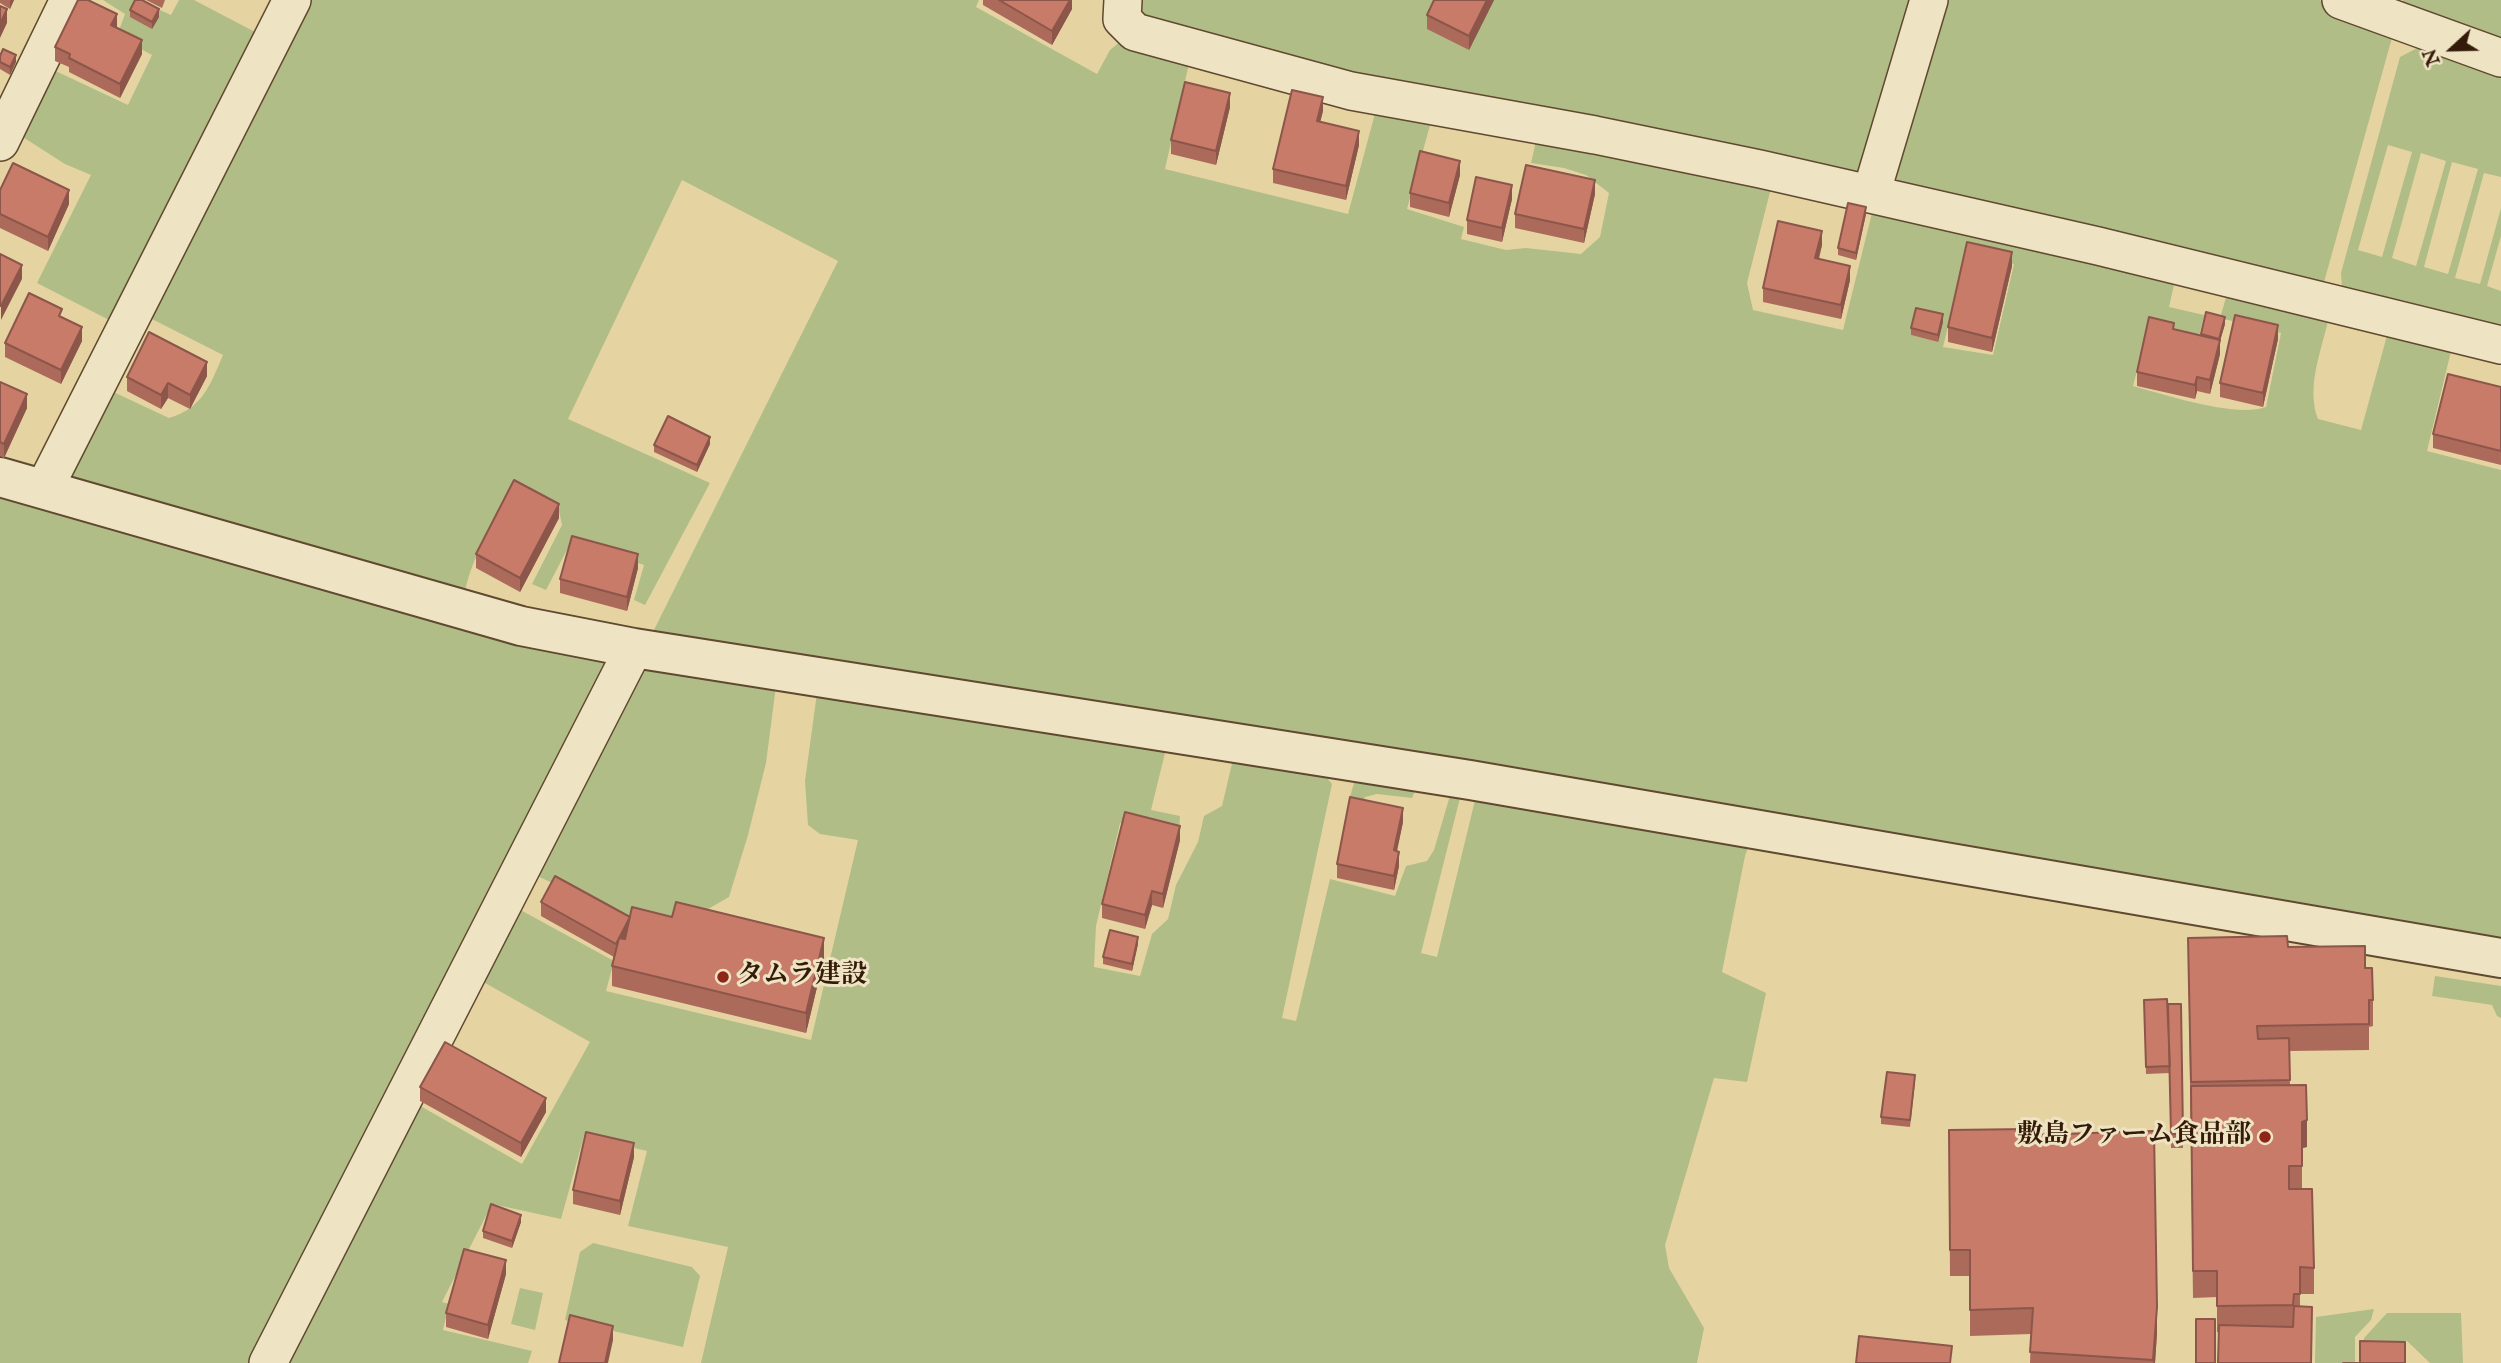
<!DOCTYPE html>
<meta charset="utf-8">
<style>
body{margin:0}
#map{position:relative;width:2501px;height:1363px;overflow:hidden;background:#e5d4a2;font-family:"IM FELL English",serif}
canvas{display:block}
.north{position:absolute;left:2417px;top:14px;width:70px;height:70px;-webkit-text-stroke:5px #eee3c3;paint-order:stroke;rotate:248deg;font-size:19px;font-weight:700;line-height:28px;text-align:center;color:#341b09}
.north::after{content:'';display:block;margin:auto;width:24px;height:32px;background:#341b09;clip-path:polygon(50% 0,100% 100%,50% 72%,0 100%)}
</style>
<div id="map">
<canvas width="2501" height="1363"></canvas>
<div class="north">N</div>
</div>
<script>
const ctx = document.querySelector('canvas').getContext('2d');
ctx.lineJoin = 'round';
function fillPath(path, color) {
  ctx.fillStyle = color;
  ctx.fill(path, 'evenodd');
}
function stroke(path, color, width, dash) {
  ctx.strokeStyle = color;
  ctx.lineWidth = width;
  ctx.lineCap = dash ? 'butt' : 'round';
  ctx.setLineDash(dash || []);
  ctx.stroke(path);
}
function write(font, color, halo, rows, align = 'center') {
  ctx.font = font + ' "IM FELL English","Noto Serif JP",serif';
  ctx.lineWidth = 6;
  ctx.setLineDash([]);
  ctx.textBaseline = 'middle';
  ctx.strokeStyle = halo;
  ctx.fillStyle = color;
  for (const [text, x, y, turn = 0] of rows) {
    ctx.save();
    ctx.translate(x, y);
    ctx.rotate((+turn || 0) * Math.PI / 180);
    ctx.textAlign = isNaN(turn) ? turn : align;
    if (halo) ctx.strokeText(text, 0, 0);
    ctx.fillText(text, 0, 0);
    ctx.restore();
  }
}
fillPath(new Path2D(`
 M 103,0 L 138,0 L 171,15 L 179,0 L 194,0 L 257,33 L 113,322 L 37,283 L 91,175 L 65,164 L 18,134 L 47,67 L 128,105 L 152,55 L 117,36 L 125,14 Z
 M 302,0 L 979,0 L 976,7 L 1097,74 L 1110,50 L 1121,41 L 1139,42 L 1191,55 L 1165,169 L 1348,214 L 1377,106 L 1432,118 L 1407,209 L 1464,227 L 1461,239 L 1506,250 L 1526,248 L 1581,254 L 1600,237 L 1609,193 L 1586,175 L 1564,168 L 1531,163 L 1536,141 L 1545,139 L 1578,145 L 1583,153 L 1616,156 L 1615,125 L 1450,105 L 1164,42 L 1149,35 L 1135,7 L 1139,0 L 2319,0 L 2395,27 L 2321,293 L 2308,308 L 1982,226 L 1959,206 L 1910,194 L 1899,187 L 1895,173 L 1903,134 L 1893,134 L 1880,185 L 1864,199 L 1782,185 L 1770,192 L 1747,283 L 1753,310 L 1843,330 L 1873,209 L 2174,285 L 2169,307 L 2204,315 L 2198,341 L 2148,329 L 2133,386 C 2166,395 2236,418 2266,407 L 2281,333 L 2220,318 L 2227,294 L 2328,321 C 2321,352 2306,388 2318,419 L 2361,430 L 2388,332 L 2452,347 L 2427,451 L 2501,470 L 2501,937 L 1759,815 L 1745,856 L 1722,972 L 1766,993 L 1747,1082 L 1714,1078 L 1665,1245 L 1669,1268 L 1704,1328 L 1697,1363 L 701,1363 L 728,1247 L 628,1226 L 647,1151 L 584,1136 L 561,1219 L 492,1204 L 442,1302 L 449,1304 L 443,1330 L 532,1351 L 528,1363 L 0,1363 L 0,494 L 48,507 L 107,389 L 169,418 C 203,408 210,385 223,355 L 144,315 ZM 682,180 L 838,261 L 636,666 L 512,636 L 461,619 C 465,569 482,544 505,501 L 525,496 L 559,511 L 562,525 L 532,584 L 546,590 L 568,548 L 596,549 L 644,565 L 634,600 L 645,605 L 710,483 L 568,419 ZM 1966,253 L 2014,264 L 1993,355 L 1943,347 ZM 1916,316 L 1942,322 L 1938,342 L 1911,335 ZM 776,686 L 817,693 L 805,781 L 808,825 L 820,834 L 858,840 L 811,1040 L 606,991 L 614,961 L 515,907 L 478,979 L 590,1042 L 522,1164 L 417,1104 L 408,1120 L 386,1105 L 514,865 L 618,914 L 645,919 L 689,920 L 729,897 L 748,835 L 766,763 ZM 1145,718 L 1526,783 L 1521,804 L 1476,796 L 1437,957 L 1421,953 L 1461,794 L 1451,792 L 1434,850 L 1427,861 L 1406,866 L 1395,896 L 1330,879 L 1296,1021 L 1282,1018 L 1332,784 L 1322,772 L 1234,755 L 1222,806 L 1204,816 L 1198,842 L 1176,885 L 1168,919 L 1152,934 L 1140,976 L 1094,967 L 1096,926 L 1120,823 L 1179,832 L 1180,816 L 1151,810 L 1166,749 L 1139,743 Z
 M 2403,0 L 2501,0 L 2501,41 L 2402,4 Z
 M 2425,44 L 2501,70 L 2501,177 L 2484,173 L 2455,278 L 2480,284 L 2501,208 L 2501,236 L 2487,286 L 2501,291 L 2501,333 L 2342,288 L 2341,273 L 2400,57 ZM 2388,145 L 2412,152 L 2382,257 L 2358,250 ZM 2421,153 L 2446,161 L 2416,266 L 2392,258 ZM 2452,162 L 2478,169 L 2448,274 L 2424,267 Z
 M 1360,777 L 1416,788 L 1412,798 L 1377,794 L 1365,797 L 1360,808 L 1348,804 L 1354,783 Z
 M 2435,976 L 2501,986 L 2501,1018 L 2497,1016 L 2492,1005 L 2432,996 Z
 M 593,1243 L 692,1267 L 700,1276 L 683,1347 L 565,1320 L 580,1252 Z
 M 520,1288 L 543,1293 L 535,1330 L 511,1324 Z
 M 2374,1309 L 2371,1320 L 2355,1337 L 2355,1363 L 2315,1363 L 2316,1317 Z
 M 2387,1313 L 2461,1313 L 2463,1363 L 2430,1363 L 2407,1341 L 2388,1345 L 2362,1358 L 2364,1338 Z`), '#b1bd87');
const minor = new Path2D(`
 M 1123,0 L 1122,19 L 1135,32 L 1351,91 L 1595,135 L 1760,169 L 2098,246 L 2501,345
 M 2341,0 L 2501,58
 M 0,142 L 69,0
 M 1871,194 L 1929,0
 M 44,489 L 292,0
 M 268,1363 L 634,648`);
const tertiary = new Path2D(`
 M 0,477 L 521,626 L 634,648 L 1470,780 L 2501,958`);
stroke(minor, '#60492f', 40);
stroke(tertiary, '#60492f', 42);
stroke(minor, '#eee3c3', 37);
stroke(tertiary, '#eee3c3', 38);
fillPath(new Path2D(`
 M 0,0 L 14,0 L 10,9 L 0,3 Z
 M 146,0 L 165,0 L 162,8 Z
 M 983,0 L 1072,0 L 1072,9 L 1052,45 L 983,5 Z
 M 1434,0 L 1494,0 L 1469,50 L 1427,29 L 1427,15 Z
 M 130,10 L 159,17 L 152,29 L 130,17 Z
 M 117,28 L 142,54 L 120,98 L 69,72 L 69,67 L 55,61 L 55,47 Z
 M 0,56 L 16,62 L 10,75 L 0,69 Z
 M 1230,107 L 1216,165 L 1171,154 L 1171,140 Z
 M 1323,111 L 1320,121 L 1359,145 L 1346,200 L 1273,183 L 1273,169 Z
 M 1460,175 L 1449,217 L 1410,207 L 1410,193 Z
 M 0,190 L 69,204 L 48,251 L 0,228 Z
 M 1595,194 L 1584,243 L 1515,228 L 1515,214 Z
 M 1512,199 L 1502,242 L 1467,234 L 1467,220 Z
 M 1866,214 L 1856,260 L 1838,255 L 1838,248 Z
 M 1822,245 L 1819,259 L 1850,280 L 1841,319 L 1763,302 L 1763,288 Z
 M 2012,266 L 1992,352 L 1948,342 L 1948,327 Z
 M 62,318 L 82,341 L 61,384 L 5,357 L 5,343 Z
 M 1943,322 L 1938,342 L 1911,335 L 1911,328 Z
 M 2225,324 L 2220,341 L 2220,354 L 2210,394 L 2197,391 L 2195,399 L 2137,386 L 2137,372 L 2201,336 L 2201,334 Z
 M 2278,339 L 2263,407 L 2220,397 L 2220,383 Z
 M 207,376 L 190,409 L 168,398 L 161,409 L 127,391 L 127,377 Z
 M 0,382 L 27,408 L 4,458 L 0,456 Z
 M 2501,387 L 2501,465 L 2433,448 L 2433,434 Z
 M 710,444 L 697,472 L 654,452 L 654,445 Z
 M 559,518 L 520,592 L 476,568 L 476,554 Z
 M 638,568 L 627,611 L 560,593 L 560,579 Z
 M 1403,822 L 1397,851 L 1399,866 L 1394,890 L 1337,878 L 1337,864 Z
 M 1180,840 L 1163,908 L 1152,905 L 1145,929 L 1102,918 L 1102,904 Z
 M 541,902 L 630,917 L 824,958 L 806,1033 L 612,986 L 612,966 L 614,957 L 541,916 Z
 M 2188,938 L 2288,947 L 2365,968 L 2373,1000 L 2373,1026 L 2369,1027 L 2369,1050 L 2289,1051 L 2290,1085 L 2307,1147 L 2302,1148 L 2302,1189 L 2314,1268 L 2314,1294 L 2300,1294 L 2300,1307 L 2311,1363 L 2217,1332 L 2217,1297 L 2193,1298 Z
 M 1138,944 L 1132,971 L 1103,964 L 1103,957 Z
 M 2144,1000 L 2169,1044 L 2181,1004 L 2183,1148 L 2171,1148 L 2170,1073 L 2146,1074 Z
 M 1915,1082 L 1910,1127 L 1881,1124 L 1881,1117 Z
 M 420,1087 L 546,1112 L 521,1157 L 420,1101 Z
 M 1949,1130 L 2030,1135 L 2157,1333 L 2155,1363 L 2030,1363 L 2031,1334 L 1970,1336 L 1970,1276 L 1950,1276 Z
 M 634,1157 L 620,1215 L 573,1204 L 573,1190 Z
 M 521,1222 L 512,1248 L 483,1238 L 483,1231 Z
 M 506,1274 L 488,1339 L 446,1327 L 446,1313 Z`), '#ac6a5a');
fillPath(new Path2D(`
 M 11,0 L 14,0 L 10,9 L 10,1 Z
 M 1070,0 L 1072,0 L 1072,9 L 1052,45 L 1052,31 Z
 M 1487,0 L 1494,0 L 1469,50 L 1469,36 Z
 M 7,9 L 7,23 L 0,38 L 0,24 Z
 M 159,9 L 159,17 L 152,29 L 152,22 Z
 M 117,14 L 117,28 L 111,25 Z
 M 142,40 L 142,54 L 120,98 L 120,84 Z
 M 16,55 L 16,62 L 10,75 L 10,67 Z
 M 1230,93 L 1230,107 L 1216,165 L 1216,151 Z
 M 1323,97 L 1323,111 L 1317,135 L 1317,121 Z
 M 1359,131 L 1359,145 L 1346,200 L 1346,186 Z
 M 1460,161 L 1460,175 L 1449,217 L 1449,203 Z
 M 1595,180 L 1595,194 L 1584,243 L 1584,229 Z
 M 1512,185 L 1512,199 L 1502,242 L 1502,228 Z
 M 69,190 L 69,204 L 48,251 L 48,237 Z
 M 1866,207 L 1866,214 L 1856,260 L 1856,253 Z
 M 1822,231 L 1822,245 L 1815,272 L 1815,258 Z
 M 2012,252 L 2012,266 L 1992,352 L 1992,338 Z
 M 22,265 L 22,279 L 1,320 L 1,306 Z
 M 1850,266 L 1850,280 L 1841,319 L 1841,305 Z
 M 1943,314 L 1943,322 L 1938,342 L 1938,335 Z
 M 2225,317 L 2225,324 L 2220,341 L 2220,354 L 2210,394 L 2210,380 L 2219,339 Z
 M 2278,325 L 2278,339 L 2263,407 L 2263,393 Z
 M 82,327 L 82,341 L 61,384 L 61,370 Z
 M 207,362 L 207,376 L 190,409 L 190,395 Z
 M 2197,377 L 2197,391 L 2195,399 L 2195,385 Z
 M 168,383 L 168,398 L 161,409 L 161,395 Z
 M 27,394 L 27,408 L 4,458 L 4,444 Z
 M 710,437 L 710,444 L 697,472 L 697,465 Z
 M 559,504 L 559,518 L 520,592 L 520,578 Z
 M 638,554 L 638,568 L 627,611 L 627,597 Z
 M 1403,808 L 1403,822 L 1394,864 L 1394,850 Z
 M 1180,826 L 1180,840 L 1163,908 L 1163,894 Z
 M 1399,852 L 1399,866 L 1394,890 L 1394,876 Z
 M 1152,891 L 1152,905 L 1145,929 L 1145,915 Z
 M 630,917 L 630,931 L 616,958 L 616,944 Z
 M 1138,937 L 1138,944 L 1132,971 L 1132,964 Z
 M 824,938 L 824,958 L 806,1033 L 806,1013 Z
 M 546,1098 L 546,1112 L 521,1157 L 521,1143 Z
 M 2307,1120 L 2307,1147 L 2302,1148 L 2302,1122 Z
 M 634,1143 L 634,1157 L 620,1215 L 620,1201 Z
 M 521,1215 L 521,1222 L 512,1248 L 512,1241 Z
 M 506,1260 L 506,1274 L 488,1339 L 488,1325 Z
 M 2157,1307 L 2157,1333 L 2155,1363 L 2153,1363 Z
 M 613,1326 L 613,1340 L 608,1363 L 605,1363 Z`), '#8c564a');
const building = new Path2D(`
 M 78,0 L 88,0 L 117,14 L 111,25 L 142,40 L 120,84 L 69,58 L 70,54 L 55,47 Z
 M 135,0 L 142,0 L 159,9 L 152,22 L 130,10 Z
 M 999,0 L 1070,0 L 1052,31 Z
 M 1434,0 L 1487,0 L 1469,36 L 1427,15 Z
 M 0,6 L 7,9 L 0,24 Z
 M 3,49 L 16,55 L 10,67 L 0,62 L 0,56 Z
 M 1185,82 L 1230,93 L 1216,151 L 1171,140 Z
 M 1292,90 L 1323,97 L 1317,121 L 1359,131 L 1346,186 L 1273,169 Z
 M 1420,151 L 1460,161 L 1449,203 L 1410,193 Z
 M 13,163 L 69,190 L 48,237 L 0,214 L 0,190 Z
 M 1526,165 L 1595,180 L 1584,229 L 1515,214 Z
 M 1476,177 L 1512,185 L 1502,228 L 1467,220 Z
 M 1848,203 L 1866,207 L 1856,253 L 1838,248 Z
 M 1778,221 L 1822,231 L 1815,258 L 1850,266 L 1841,305 L 1763,288 Z
 M 1967,242 L 2012,252 L 1992,338 L 1948,327 Z
 M 0,254 L 22,265 L 1,306 L 0,306 Z
 M 29,293 L 62,309 L 59,316 L 82,327 L 61,370 L 5,343 Z
 M 1916,308 L 1943,314 L 1938,335 L 1911,328 Z
 M 2206,312 L 2225,317 L 2219,339 L 2201,334 Z
 M 2235,315 L 2278,325 L 2263,393 L 2220,383 Z
 M 2149,317 L 2174,323 L 2173,329 L 2220,340 L 2210,380 L 2197,377 L 2195,385 L 2137,372 Z
 M 149,332 L 207,362 L 190,395 L 168,383 L 161,395 L 127,377 Z
 M 2448,374 L 2501,387 L 2501,451 L 2433,434 Z
 M 0,382 L 27,394 L 4,444 L 0,442 Z
 M 668,416 L 710,437 L 697,465 L 654,445 Z
 M 514,480 L 559,504 L 520,578 L 476,554 Z
 M 572,536 L 638,554 L 627,597 L 560,579 Z
 M 1350,797 L 1403,808 L 1394,850 L 1399,852 L 1394,876 L 1337,864 Z
 M 1125,812 L 1180,826 L 1163,894 L 1152,891 L 1145,915 L 1102,904 Z
 M 555,876 L 630,917 L 616,944 L 541,902 Z
 M 676,902 L 824,938 L 806,1013 L 612,966 L 619,938 L 625,939 L 632,907 L 672,917 Z
 M 1110,930 L 1138,937 L 1132,964 L 1103,957 Z
 M 2287,936 L 2288,947 L 2365,946 L 2365,968 L 2372,968 L 2373,1000 L 2369,1000 L 2369,1024 L 2257,1026 L 2258,1039 L 2289,1038 L 2290,1080 L 2191,1082 L 2188,938 Z
 M 2167,999 L 2170,1066 L 2146,1067 L 2144,1000 Z
 M 2168,1004 L 2181,1004 L 2183,1134 L 2171,1134 Z
 M 445,1042 L 546,1098 L 521,1143 L 420,1087 Z
 M 1887,1072 L 1915,1075 L 1910,1120 L 1881,1117 Z
 M 2306,1085 L 2307,1120 L 2302,1122 L 2302,1166 L 2289,1166 L 2289,1189 L 2312,1189 L 2314,1268 L 2300,1267 L 2300,1294 L 2294,1294 L 2293,1305 L 2217,1306 L 2217,1271 L 2193,1271 L 2191,1086 Z
 M 2030,1129 L 2030,1135 L 2154,1131 L 2157,1307 L 2153,1360 L 2030,1352 L 2033,1308 L 1970,1310 L 1970,1250 L 1950,1250 L 1949,1130 Z
 M 586,1132 L 634,1143 L 620,1201 L 573,1190 Z
 M 491,1204 L 521,1215 L 512,1241 L 483,1231 Z
 M 464,1249 L 506,1260 L 488,1325 L 446,1313 Z
 M 2294,1306 L 2312,1307 L 2311,1363 L 2218,1363 L 2219,1325 L 2293,1327 Z
 M 570,1315 L 613,1326 L 605,1363 L 559,1363 Z
 M 2196,1319 L 2215,1319 L 2215,1363 L 2196,1363 Z
 M 1859,1336 L 1952,1346 L 1950,1363 L 1856,1363 Z
 M 2360,1341 L 2405,1342 L 2405,1363 L 2343,1363 L 2360,1363 Z`);
fillPath(building, '#c87b69');
stroke(building, '#8c564a', 2);
for (const [x, y, r, color] of [
 [723,977,7,"#8f2418"],
 [2265,1137,7,"#8f2418"]
]) {
  const dot = new Path2D();
  dot.arc(x, y, r, 0, 2 * Math.PI);
  ctx.fillStyle = color;
  ctx.fill(dot);
  stroke(dot, '#eee3c3', 2.5);
}
write('bold 26px', '#341b09', '#eee3c3', [
 ["タムラ建設",737,977],
 ["敷島ファーム食品部",2251,1137,"right"]
], 'left');
</script>
